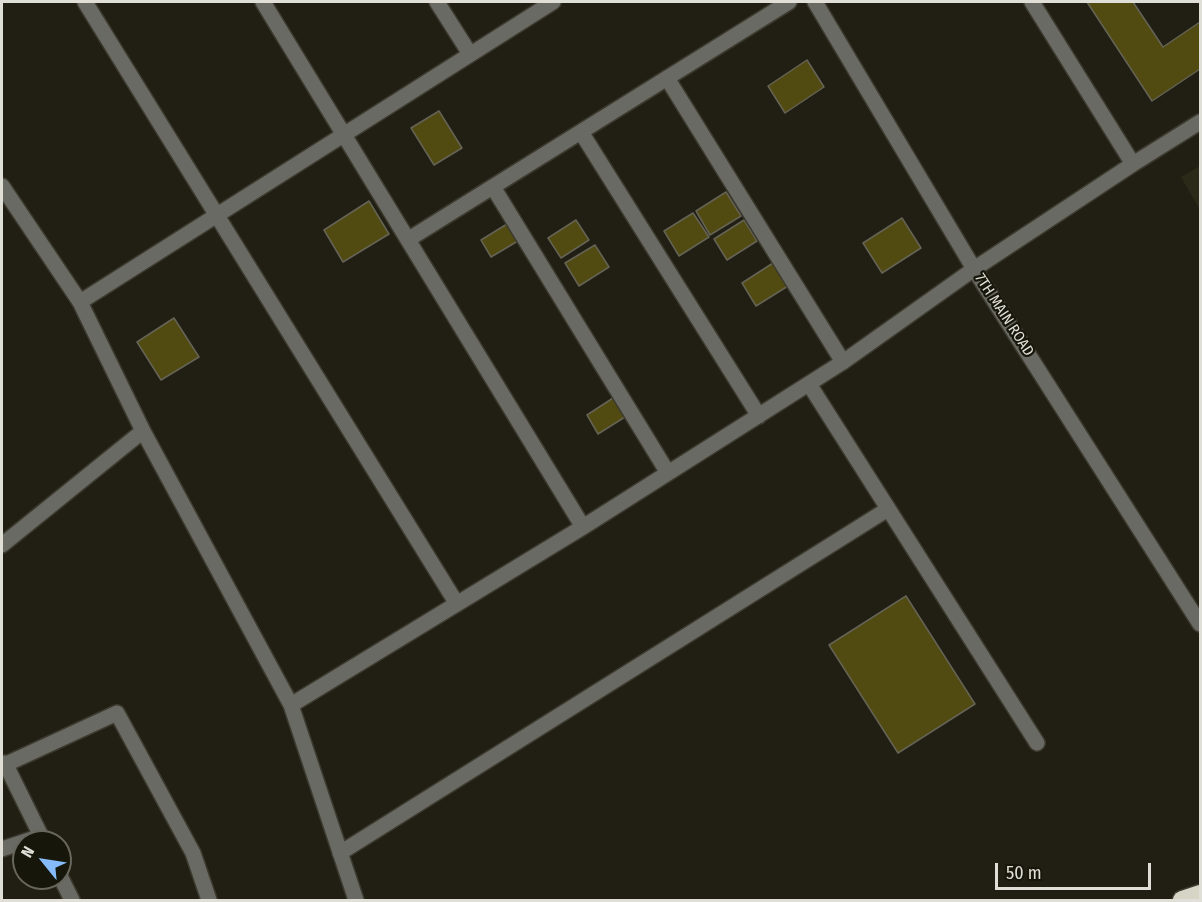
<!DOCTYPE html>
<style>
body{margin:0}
#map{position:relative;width:1202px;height:902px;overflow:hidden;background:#211f13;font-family:"Fira Sans Condensed",sans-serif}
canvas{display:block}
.frame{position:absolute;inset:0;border:3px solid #e0dfd7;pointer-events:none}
.north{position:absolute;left:12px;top:830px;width:60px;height:60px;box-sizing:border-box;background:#17160a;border:2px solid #67665c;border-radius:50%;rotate:300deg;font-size:16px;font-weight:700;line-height:24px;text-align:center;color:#e0dfd7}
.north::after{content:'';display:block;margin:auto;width:21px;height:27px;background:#85bbfb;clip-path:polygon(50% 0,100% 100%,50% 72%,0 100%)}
.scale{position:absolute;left:995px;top:863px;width:156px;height:27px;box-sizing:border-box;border:3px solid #e0dfd7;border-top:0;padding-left:8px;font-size:18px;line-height:21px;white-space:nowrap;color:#e0dfd7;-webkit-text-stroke:4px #17160a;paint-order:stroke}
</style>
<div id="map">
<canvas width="1202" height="902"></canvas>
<div class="frame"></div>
<div class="north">N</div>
<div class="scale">50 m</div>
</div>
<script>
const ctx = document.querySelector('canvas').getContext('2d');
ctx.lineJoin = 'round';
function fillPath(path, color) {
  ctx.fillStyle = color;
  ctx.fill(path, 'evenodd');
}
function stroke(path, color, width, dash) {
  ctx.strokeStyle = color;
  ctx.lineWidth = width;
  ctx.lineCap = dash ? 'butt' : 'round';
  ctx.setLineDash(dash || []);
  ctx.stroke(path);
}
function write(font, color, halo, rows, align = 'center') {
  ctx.font = font + ' "Fira Sans Condensed",sans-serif';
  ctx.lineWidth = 4.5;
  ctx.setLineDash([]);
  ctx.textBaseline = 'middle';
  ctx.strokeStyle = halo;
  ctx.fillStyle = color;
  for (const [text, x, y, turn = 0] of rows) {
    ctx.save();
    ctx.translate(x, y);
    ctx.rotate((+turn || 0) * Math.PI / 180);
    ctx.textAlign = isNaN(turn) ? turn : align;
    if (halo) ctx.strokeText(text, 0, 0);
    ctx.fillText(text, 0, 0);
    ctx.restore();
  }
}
fillPath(new Path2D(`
 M 1200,166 L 1200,210 L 1181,177 Z`), '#2b2917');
const building = new Path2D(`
 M 1087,2 L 1133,2 L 1163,47 L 1200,22 L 1200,69 L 1152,101 Z
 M 807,60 L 824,87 L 785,113 L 768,86 Z
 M 439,111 L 462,148 L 434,165 L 411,128 Z
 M 726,192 L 741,216 L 710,235 L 696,211 Z
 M 369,201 L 389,234 L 343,262 L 324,230 Z
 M 693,213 L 709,237 L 679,256 L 664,231 Z
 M 902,218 L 921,248 L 882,273 L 863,243 Z
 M 576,220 L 589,240 L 561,258 L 548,238 Z
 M 744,220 L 757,241 L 727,260 L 714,239 Z
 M 507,224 L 518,241 L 491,257 L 481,240 Z
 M 595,245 L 609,267 L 579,286 L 565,263 Z
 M 773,263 L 788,286 L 756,306 L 742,283 Z
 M 174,318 L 199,357 L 161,380 L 137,342 Z
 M 613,398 L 625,417 L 598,434 L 587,415 Z
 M 906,596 L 975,704 L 898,753 L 829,645 Z`);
fillPath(building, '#514b11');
stroke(building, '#656355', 1.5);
const minor = new Path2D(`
 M 85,2 L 457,604
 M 263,2 L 583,527
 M 437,2 L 470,54
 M 815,2 L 974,269 L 1200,624
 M 1032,2 L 1133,164
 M 667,78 L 843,362
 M 581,132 L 759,416
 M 2,186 L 80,302 L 143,431 L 291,705 L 356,900
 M 493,187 L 668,473
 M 409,239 L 789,2
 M 80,302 L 553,2
 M 809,384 L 1037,743
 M 2,545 L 143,431
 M 291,705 L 583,527 L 843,362 L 974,269 L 1133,164 L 1200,122
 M 5,763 L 44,842
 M 2,766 L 117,713 L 193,853 L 209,900
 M 2,849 L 41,836
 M 340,853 L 888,509
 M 60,876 L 72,900`);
const highway = new Path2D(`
 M 1182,900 L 1200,894`);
stroke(minor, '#3c3a2e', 18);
stroke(highway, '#3c3a2e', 21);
stroke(minor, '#6a6a64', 15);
stroke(highway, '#d6d5c5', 18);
write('15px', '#e0dfd7', '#17160a', [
 ["7TH MAIN ROAD",1004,315,57]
]);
</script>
